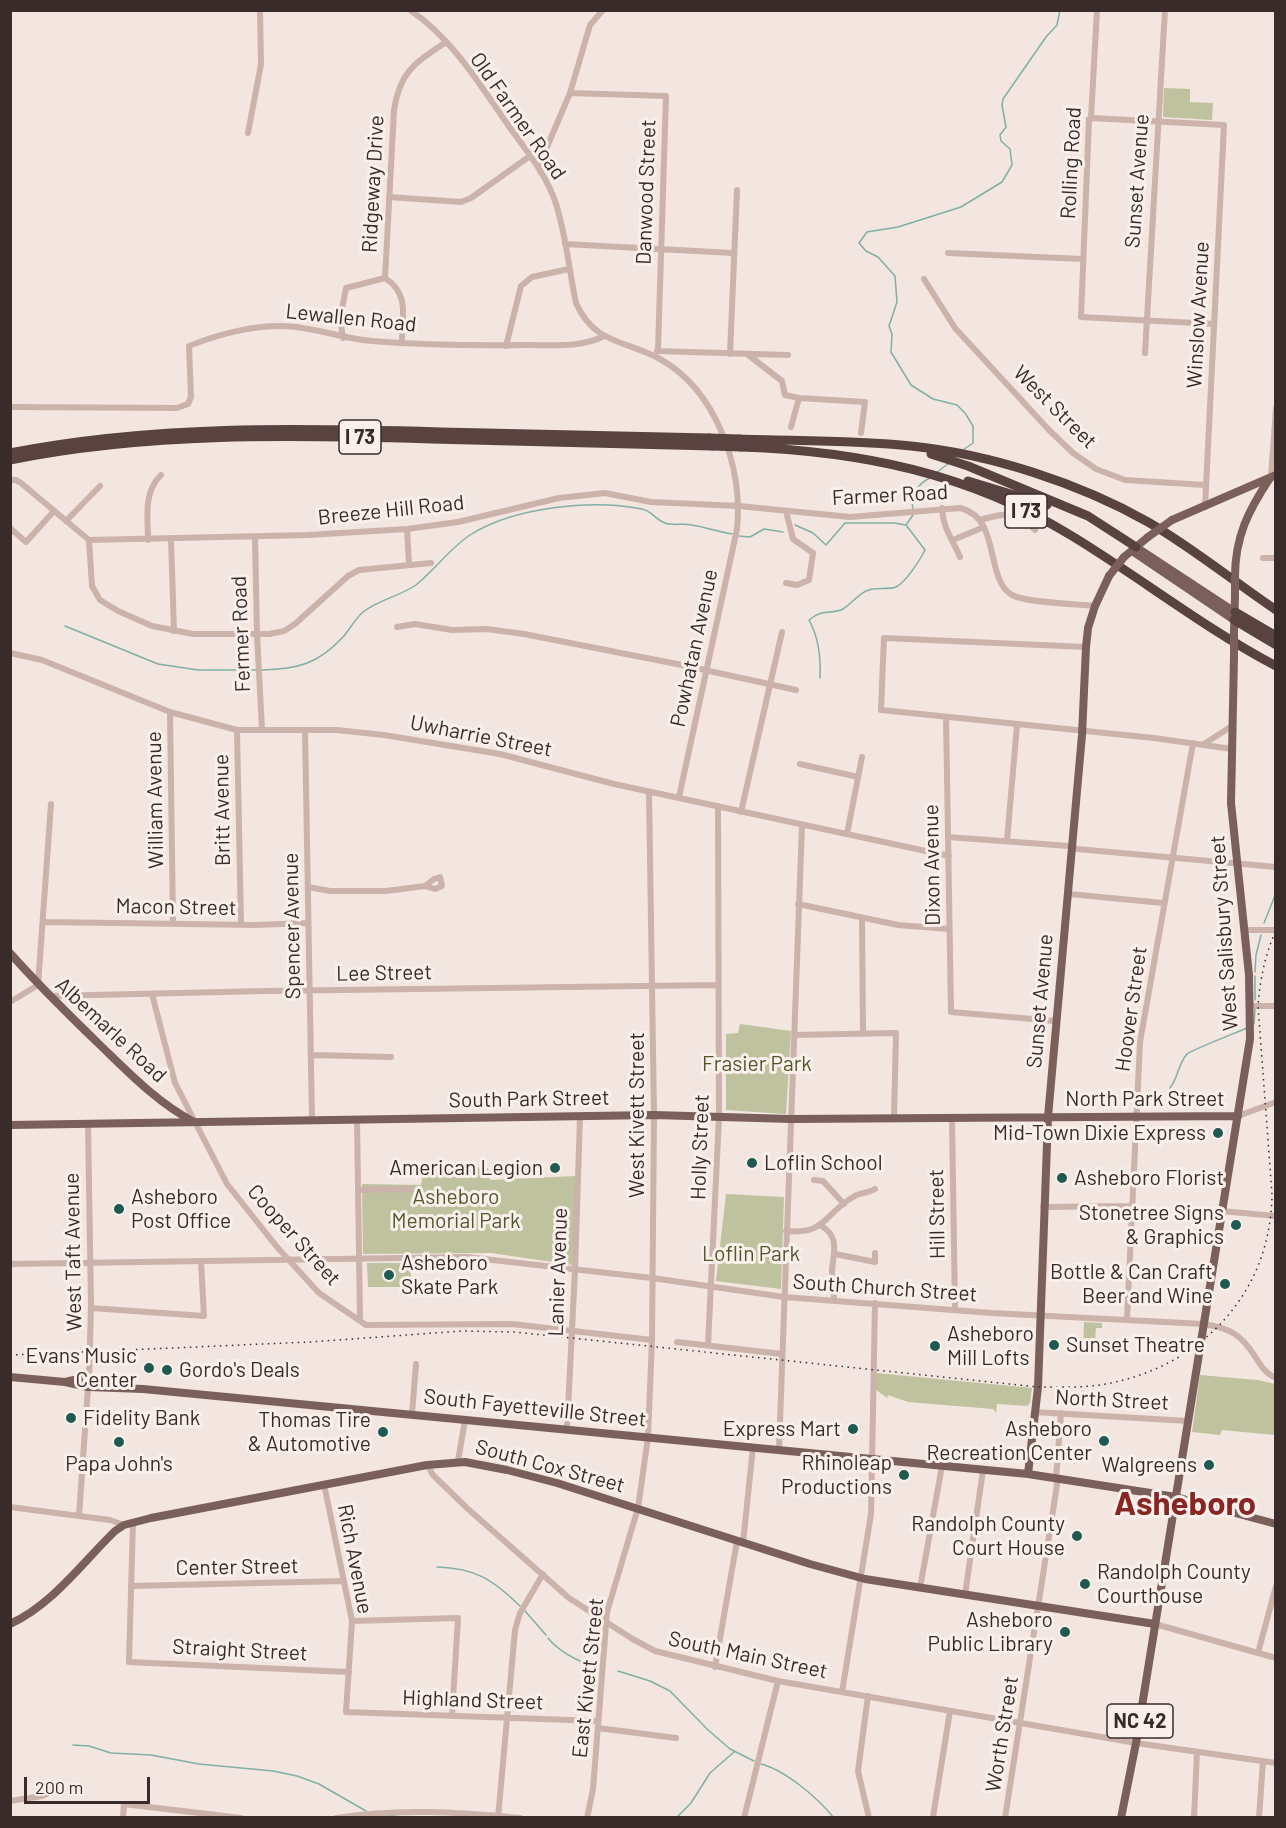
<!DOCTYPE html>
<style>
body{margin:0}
#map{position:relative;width:1286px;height:1828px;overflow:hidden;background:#f3e5df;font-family:Barlow,sans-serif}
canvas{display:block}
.frame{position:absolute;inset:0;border:12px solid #392b2a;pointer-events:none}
.scale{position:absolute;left:24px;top:1777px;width:126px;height:27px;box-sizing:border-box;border:3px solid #392b2a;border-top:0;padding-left:8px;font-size:18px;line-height:21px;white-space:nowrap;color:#392b2a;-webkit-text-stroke:4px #faf0eb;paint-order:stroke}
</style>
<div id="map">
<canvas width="1286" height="1828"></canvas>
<div class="frame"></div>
<div class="scale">200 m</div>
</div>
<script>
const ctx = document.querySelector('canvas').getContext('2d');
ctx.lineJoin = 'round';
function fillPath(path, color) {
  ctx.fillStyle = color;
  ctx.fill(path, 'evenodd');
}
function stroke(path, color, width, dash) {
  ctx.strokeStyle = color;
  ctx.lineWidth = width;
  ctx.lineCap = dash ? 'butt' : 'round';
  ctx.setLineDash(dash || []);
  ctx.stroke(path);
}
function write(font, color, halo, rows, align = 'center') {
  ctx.font = font + ' Barlow,sans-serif';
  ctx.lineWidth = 6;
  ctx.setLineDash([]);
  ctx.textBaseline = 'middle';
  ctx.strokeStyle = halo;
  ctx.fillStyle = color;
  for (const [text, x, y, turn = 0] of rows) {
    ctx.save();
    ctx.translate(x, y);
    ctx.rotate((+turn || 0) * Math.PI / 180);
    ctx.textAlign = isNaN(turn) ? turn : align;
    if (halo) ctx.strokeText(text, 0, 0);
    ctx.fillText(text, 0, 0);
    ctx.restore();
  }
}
fillPath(new Path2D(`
 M 1164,88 L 1190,89 L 1190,102 L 1213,103 L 1212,120 L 1163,117 Z
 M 740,1024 L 791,1031 L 786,1114 L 726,1110 L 726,1034 L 738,1033 Z
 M 424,1165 L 488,1168 L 490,1180 L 576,1176 L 573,1265 L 491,1253 L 363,1254 L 362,1184 L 421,1185 Z
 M 726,1194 L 784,1197 L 781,1289 L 716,1281 Z
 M 367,1263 L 411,1263 L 411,1287 L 368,1287 Z
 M 1084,1322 L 1102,1323 L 1102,1328 L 1096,1328 L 1095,1342 L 1101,1342 L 1100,1351 L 1091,1351 L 1090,1354 L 1083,1353 Z
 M 876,1373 L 1032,1388 L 1030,1403 L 1027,1406 L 997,1404 L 996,1413 L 993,1409 L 908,1402 L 888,1395 L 887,1398 L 875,1389 Z
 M 1200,1375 L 1258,1380 L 1275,1384 L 1275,1435 L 1222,1430 L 1220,1435 L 1192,1432 Z`), '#bec29e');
stroke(new Path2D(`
 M 963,450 L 973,443 L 973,426 L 965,413 L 957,405 L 933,399 L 911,385 L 891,352 L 892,334 L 889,326 L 897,302 L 895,276 L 878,257 L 866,251 L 859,243 L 867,232 L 898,227 L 961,207 L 1002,182 L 1012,165 L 1010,149 L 1001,141 L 1000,135 L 1006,127 L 1002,105 L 1003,99 L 1046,37 L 1057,25 L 1060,10
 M 936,473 L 949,463
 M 913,510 C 910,497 918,483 930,478
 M 795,525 L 813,533 L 826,545 L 845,523 L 894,523 L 906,525
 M 739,536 L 750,537 L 764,529 L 783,532
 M 65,626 L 158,664 L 198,670 L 257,670
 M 262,670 C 298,669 318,664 343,637 C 350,629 355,619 363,612 C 378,600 400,596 416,585 C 435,570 449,549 470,535 C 514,507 592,499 642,509 C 652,511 656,520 665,523 C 673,526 683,523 692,525 C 705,527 719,532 732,534
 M 820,678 C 821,658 819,638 809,620 C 823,608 831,615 843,609 C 852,604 858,593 869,590 C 877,587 888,590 896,587 C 906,582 920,560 925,550 L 906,525 L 913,515
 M 1264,923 L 1276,893
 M 1255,972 L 1256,955 L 1261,935
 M 1255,1000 L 1255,976
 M 1254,1024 L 1255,1008
 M 1170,1094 L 1170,1088 C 1178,1078 1178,1064 1187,1054 C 1189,1051 1238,1032 1247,1028
 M 437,1567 C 476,1568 493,1580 520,1606
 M 525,1611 L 546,1635
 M 548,1638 C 560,1653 580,1662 597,1668
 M 618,1671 L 650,1681 L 670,1691 L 707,1729 L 730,1749 L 754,1761
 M 73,1745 L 89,1746 L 111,1753 L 151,1755 L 199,1764 L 273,1771 L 297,1776 L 319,1784 L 366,1811
 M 761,1764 C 785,1770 818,1798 834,1818
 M 388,1815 L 408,1818
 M 676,1818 L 691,1803 L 710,1773 L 734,1752`), '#7eb0a7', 1.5);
stroke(new Path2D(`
 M 410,10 C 452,38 480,85 508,125 C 525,149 547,175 556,204 C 566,235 569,270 576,303 C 594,344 625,340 660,359 C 717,391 743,468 737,529 L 679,797
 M 1097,10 L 1091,118 L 1089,119 L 1081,317 L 1214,324
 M 570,93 L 666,96 L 658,350
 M 1091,118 L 1224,125 L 1205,507
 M 248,133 L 261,64 L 260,10
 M 540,171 L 541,161 L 570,93 L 590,25 L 603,10
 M 389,197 L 461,202 L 471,198 L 530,156
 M 565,244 L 733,253
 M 948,253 L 1082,259
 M 924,279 L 955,328 L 1049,430 L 1073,453 L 1096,469 L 1125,480 L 1205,485
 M 343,338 L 340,319 L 346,288 L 385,278
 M 402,342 C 402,317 410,294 385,278 L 394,110 C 400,71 415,63 446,42
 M 506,346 L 521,286 L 532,277 L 569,269
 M 657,351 L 788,355
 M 1145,353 L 1165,10
 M 730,354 L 737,190
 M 747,354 L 782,381 L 785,395 L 799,398 L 865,402 L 861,433
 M 10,407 L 177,408 L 188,404 L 191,397 L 189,346 C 221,333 261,323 296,327 C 322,330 346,339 372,341 C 423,345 476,346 528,345 C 553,345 581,348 604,336
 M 791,427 L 799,398
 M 1271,477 L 1276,408
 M 10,480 L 16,480 L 21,483 L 89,540 L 308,535 L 407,529 L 458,522 L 559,498 L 605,493 L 651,502 L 739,506 L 850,517 L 960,508 C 1002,518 984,579 1012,595 C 1027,603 1076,604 1095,606
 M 942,508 C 943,529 952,538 960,557
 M 980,520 C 1005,513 1016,510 1035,530
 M 66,521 L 100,486
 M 10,528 L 26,542 L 54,511
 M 407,529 L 409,565
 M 255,537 L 257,634 L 262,730
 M 171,539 L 174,631
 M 89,540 L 92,586 L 100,600 L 118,611 L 152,626 L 193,634 L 269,634 L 284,631 L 295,624 L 348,576 L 359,570 L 431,563
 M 148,540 C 148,516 143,493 161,475
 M 953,540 L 984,527
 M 1263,558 L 1276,558
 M 786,583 L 797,585 L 809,580 L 813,553 L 793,539 L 786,511
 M 397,627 L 415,624 L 452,630 L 487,629 L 524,634 L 682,665 L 796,690
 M 1086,647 L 884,638 L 881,710 L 1154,738 L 1232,749
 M 10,653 L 42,660 L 170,712 L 237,730 L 336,730 L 384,735 L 500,754 L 614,784 L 949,856
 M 170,712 L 173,924
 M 946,717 L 951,1012 L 1056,1021
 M 237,730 L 241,925
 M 305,730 L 312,1121
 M 1204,744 L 1232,726
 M 800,764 L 858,777
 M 741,812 L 782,632
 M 847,834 L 862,757
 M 948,837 L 1069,846 L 1077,849 L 1276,867
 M 1007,841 L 1017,725
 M 308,887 L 330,891 L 386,891 L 425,886 L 435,889 L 442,886 L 440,877 L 434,879 L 425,886
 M 1069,894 L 1163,903
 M 798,904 L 898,925 L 949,929
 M 862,918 L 863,1034
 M 43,922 L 255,925 L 308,923
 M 1244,930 L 1276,930
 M 152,994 L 175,1083 L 227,1184 L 277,1247 L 319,1293 L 366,1325 L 512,1324 L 652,1340
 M 50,996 L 266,991 L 718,985
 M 10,1002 L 38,985 L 51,804
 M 1251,1006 L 1276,1006
 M 794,1035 L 896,1033 L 894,1118
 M 311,1055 L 391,1057
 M 1238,1116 L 1276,1102
 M 952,1118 L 955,1309
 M 357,1120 L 360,1320
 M 88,1123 L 91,1305 L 89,1380
 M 814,1180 L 823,1181 L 844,1204
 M 358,1190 L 410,1189
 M 1043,1207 L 1132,1206
 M 1221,1211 L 1276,1216
 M 820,1225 C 841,1237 833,1253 832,1271 C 832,1281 834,1290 834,1300
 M 786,1231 C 826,1235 824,1214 853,1197 C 859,1193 868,1193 875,1189
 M 835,1254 L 875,1262 L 875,1253
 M 10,1264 L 466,1257 L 652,1278 L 784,1297 L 992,1313 L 1203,1324 C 1230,1328 1241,1334 1256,1358 C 1261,1366 1266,1374 1276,1378
 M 91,1308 L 204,1316 L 201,1261
 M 1127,1319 L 1140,1042 L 1193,743
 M 677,1342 L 782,1354
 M 708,1345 L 719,1117 L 718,806
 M 1034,1412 L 1188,1421
 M 412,1414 L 416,1364
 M 567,1430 L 575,1270 L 580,1117
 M 779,1449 L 802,825
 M 458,1461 L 465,1420
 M 427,1465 L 433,1475 L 468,1509 L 569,1598 L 631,1638 L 655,1651 L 778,1681 L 1136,1743 L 1276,1763
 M 324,1484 L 352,1621 L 346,1712 L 598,1721
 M 10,1507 L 110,1520 L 124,1525
 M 79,1516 L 88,1387
 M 133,1522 L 129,1662 L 349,1672
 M 743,1543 L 753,1447
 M 131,1586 L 343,1581
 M 920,1588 L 942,1466
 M 965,1595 L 983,1470
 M 352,1621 L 458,1618 L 452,1716
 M 1155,1624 L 1276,1658
 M 1258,1653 L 1276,1586
 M 715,1667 L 737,1541
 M 842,1692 L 871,1514 L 875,1303
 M 868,1696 L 858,1771 L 869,1818
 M 598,1728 L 676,1738
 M 10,1801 L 42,1796 L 49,1793
 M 933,1817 L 950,1711
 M 123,1818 L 124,1804 L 241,1818
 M 336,1818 C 397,1808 459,1812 520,1818
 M 498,1818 L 515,1630 L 520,1613 L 543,1574
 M 587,1818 L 593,1789 L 607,1612 L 638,1508 L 648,1437 L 652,1340 L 654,1115 L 649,792
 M 744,1818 L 778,1681
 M 1005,1818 L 1057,1485 L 1056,1478 L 1061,1413
 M 1194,1818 L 1197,1752
 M 1259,1818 L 1263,1761`), '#cbb2aa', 6);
stroke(new Path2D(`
 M 1172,520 L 1276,475
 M 1136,547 L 1235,612
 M 1132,551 L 1234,620
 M 1124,557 L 1148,537
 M 1235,577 C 1235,537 1248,511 1270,478
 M 1234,632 L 1235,596
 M 10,953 C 39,986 70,1016 101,1046 C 130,1074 158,1103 194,1122
 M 10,1125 L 654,1115 L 791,1119 L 1238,1116
 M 10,1377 L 65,1382 L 88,1387 L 143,1389 L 1028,1474 L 1176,1497 L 1276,1524
 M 65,1382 C 80,1377 101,1379 114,1386
 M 1028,1474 L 1038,1387 L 1048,1117 L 1082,735 L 1086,647 L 1088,628 L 1095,606 L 1109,576
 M 10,1624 C 53,1604 82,1563 115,1531 L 124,1525 L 151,1518 L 427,1465 L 465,1462 L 507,1470 L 557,1483 L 810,1564 L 865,1579 L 1155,1624
 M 1121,1818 L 1136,1743 L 1250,1039 L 1249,975 L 1231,803 L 1234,656`), '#7a5f5b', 8);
stroke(new Path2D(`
 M 739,439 C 796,441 854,440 911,446 C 990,454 1079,483 1148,522 C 1193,548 1233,581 1276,610
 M 741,447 C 860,451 969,473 1072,536 C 1141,578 1204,628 1276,666
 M 10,453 C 153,425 297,428 441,432 C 530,434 620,436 709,438
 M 931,454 L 968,466 L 1088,516 L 1136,547
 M 10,460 C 149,432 290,435 431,439 C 524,441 618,443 712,446
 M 968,481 L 1047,505
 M 1235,612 L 1276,636
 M 1234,620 L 1276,645`), '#594341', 9);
stroke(new Path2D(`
 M 10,1355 L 310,1342 L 462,1331 L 514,1332 L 1038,1387 C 1060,1387 1084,1388 1106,1384 C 1202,1366 1271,1293 1272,1194 L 1258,1006 C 1260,979 1265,955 1276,930`), '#392b2a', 1.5, [1.5, 4.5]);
stroke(new Path2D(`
 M 1148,537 L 1172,520
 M 1109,576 L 1124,557
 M 1235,596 L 1235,577
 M 1234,656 L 1234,632`), '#7a5f5b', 8);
stroke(new Path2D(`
 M 709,438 L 739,439
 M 712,446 L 741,447`), '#594341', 9);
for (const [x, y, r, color] of [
 [1218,1133,6,"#1f5a52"],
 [752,1163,6,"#1f5a52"],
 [555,1168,6,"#1f5a52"],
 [1062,1178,6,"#1f5a52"],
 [119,1209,6,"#1f5a52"],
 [1236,1225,6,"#1f5a52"],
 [389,1275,6,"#1f5a52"],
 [1225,1284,6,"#1f5a52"],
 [1054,1345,6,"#1f5a52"],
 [935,1346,6,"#1f5a52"],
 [149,1368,6,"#1f5a52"],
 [167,1370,6,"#1f5a52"],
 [71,1418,6,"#1f5a52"],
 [853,1429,6,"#1f5a52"],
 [383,1432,6,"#1f5a52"],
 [1104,1441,6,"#1f5a52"],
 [119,1442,6,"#1f5a52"],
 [1209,1465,6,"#1f5a52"],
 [904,1475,6,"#1f5a52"],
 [1077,1536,6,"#1f5a52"],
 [1085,1584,6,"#1f5a52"],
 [1065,1632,6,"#1f5a52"]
]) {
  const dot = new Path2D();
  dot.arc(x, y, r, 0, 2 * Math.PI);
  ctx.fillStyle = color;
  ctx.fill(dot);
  stroke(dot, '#faf0eb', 2);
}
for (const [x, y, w] of [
 [360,437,42],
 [1026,511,42],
 [1140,1721,66]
]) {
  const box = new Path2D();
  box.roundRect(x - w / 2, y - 17, w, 34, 4.5);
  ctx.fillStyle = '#faf0eb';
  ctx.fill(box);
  stroke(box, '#392b2a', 1.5);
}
write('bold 20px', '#392b2a', null, [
 ["I 73",360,437],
 ["I 73",1026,511],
 ["NC 42",1140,1721]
]);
write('21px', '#392b2a', '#faf0eb', [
 ["Old Farmer Road",518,116,55],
 ["Rolling Road",1071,163,-87],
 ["Sunset Avenue",1137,181,-86],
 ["Ridgeway Drive",373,184,-87],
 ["Danwood Street",646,192,-88],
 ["Winslow Avenue",1198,315,-87],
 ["Lewallen Road",351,318,6],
 ["West Street",1055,407,45],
 ["Farmer Road",890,495,-3],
 ["Breeze Hill Road",391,510,-6],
 ["Fermer Road",241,634,-92],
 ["Powhatan Avenue",694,648,-78],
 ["Uwharrie Street",481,736,11],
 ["William Avenue",155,800,-91],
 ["Britt Avenue",222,810,-91],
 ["Dixon Avenue",932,865,-91],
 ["Macon Street",176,907,1],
 ["Spencer Avenue",292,926,-91],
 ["West Salisbury Street",1224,933,-94],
 ["Lee Street",384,973,-1],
 ["Sunset Avenue",1040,1001,-85],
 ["Hoover Street",1131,1009,-82],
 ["Albemarle Road",111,1030,43],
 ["South Park Street",529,1099,-1],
 ["North Park Street",1145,1099],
 ["West Kivett Street",637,1115,-90],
 ["Holly Street",700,1147,-88],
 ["Hill Street",937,1214,-91],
 ["Cooper Street",294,1235,48],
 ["West Taft Avenue",73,1252,-91],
 ["Lanier Avenue",558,1272,-88],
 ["South Church Street",885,1288,4],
 ["North Street",1112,1400,3],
 ["South Fayetteville Street",535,1408,6],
 ["South Cox Street",550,1466,15],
 ["Rich Avenue",355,1559,79],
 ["Center Street",237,1567,-1],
 ["Straight Street",240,1650,3],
 ["South Main Street",748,1655,12],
 ["East Kivett Street",588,1678,-84],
 ["Highland Street",473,1700,2],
 ["Worth Street",1002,1734,-81]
]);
write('21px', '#50572d', '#faf0eb', [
 ["Frasier Park",757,1064],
 ["Asheboro",456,1197],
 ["Memorial Park",456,1221],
 ["Loflin Park",751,1254]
]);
write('21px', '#392b2a', '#faf0eb', [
 ["Mid-Town Dixie Express",1206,1133],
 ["Loflin School",764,1163,"left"],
 ["American Legion",543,1168],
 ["Asheboro Florist",1074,1178,"left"],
 ["Asheboro",131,1197,"left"],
 ["Post Office",131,1221,"left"],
 ["Stonetree Signs",1224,1213],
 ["& Graphics",1224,1237],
 ["Asheboro",401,1263,"left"],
 ["Skate Park",401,1287,"left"],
 ["Bottle & Can Craft",1213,1272],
 ["Beer and Wine",1213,1296],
 ["Asheboro",947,1334,"left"],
 ["Mill Lofts",947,1358,"left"],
 ["Sunset Theatre",1066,1345,"left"],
 ["Evans Music",137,1356],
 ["Center",137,1380],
 ["Gordo's Deals",179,1370,"left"],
 ["Fidelity Bank",83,1418,"left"],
 ["Thomas Tire",371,1420],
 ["& Automotive",371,1444],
 ["Express Mart",841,1429],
 ["Asheboro",1092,1429],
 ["Recreation Center",1092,1453],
 ["Rhinoleap",892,1463],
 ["Productions",892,1487],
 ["Papa John's",119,1464,"center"],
 ["Walgreens",1197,1465],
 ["Randolph County",1065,1524],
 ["Court House",1065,1548],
 ["Randolph County",1097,1572,"left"],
 ["Courthouse",1097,1596,"left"],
 ["Asheboro",1053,1620],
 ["Public Library",1053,1644]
], 'right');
write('bold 33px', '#872623', '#faf0eb', [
 ["Asheboro",1185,1504]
]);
</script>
